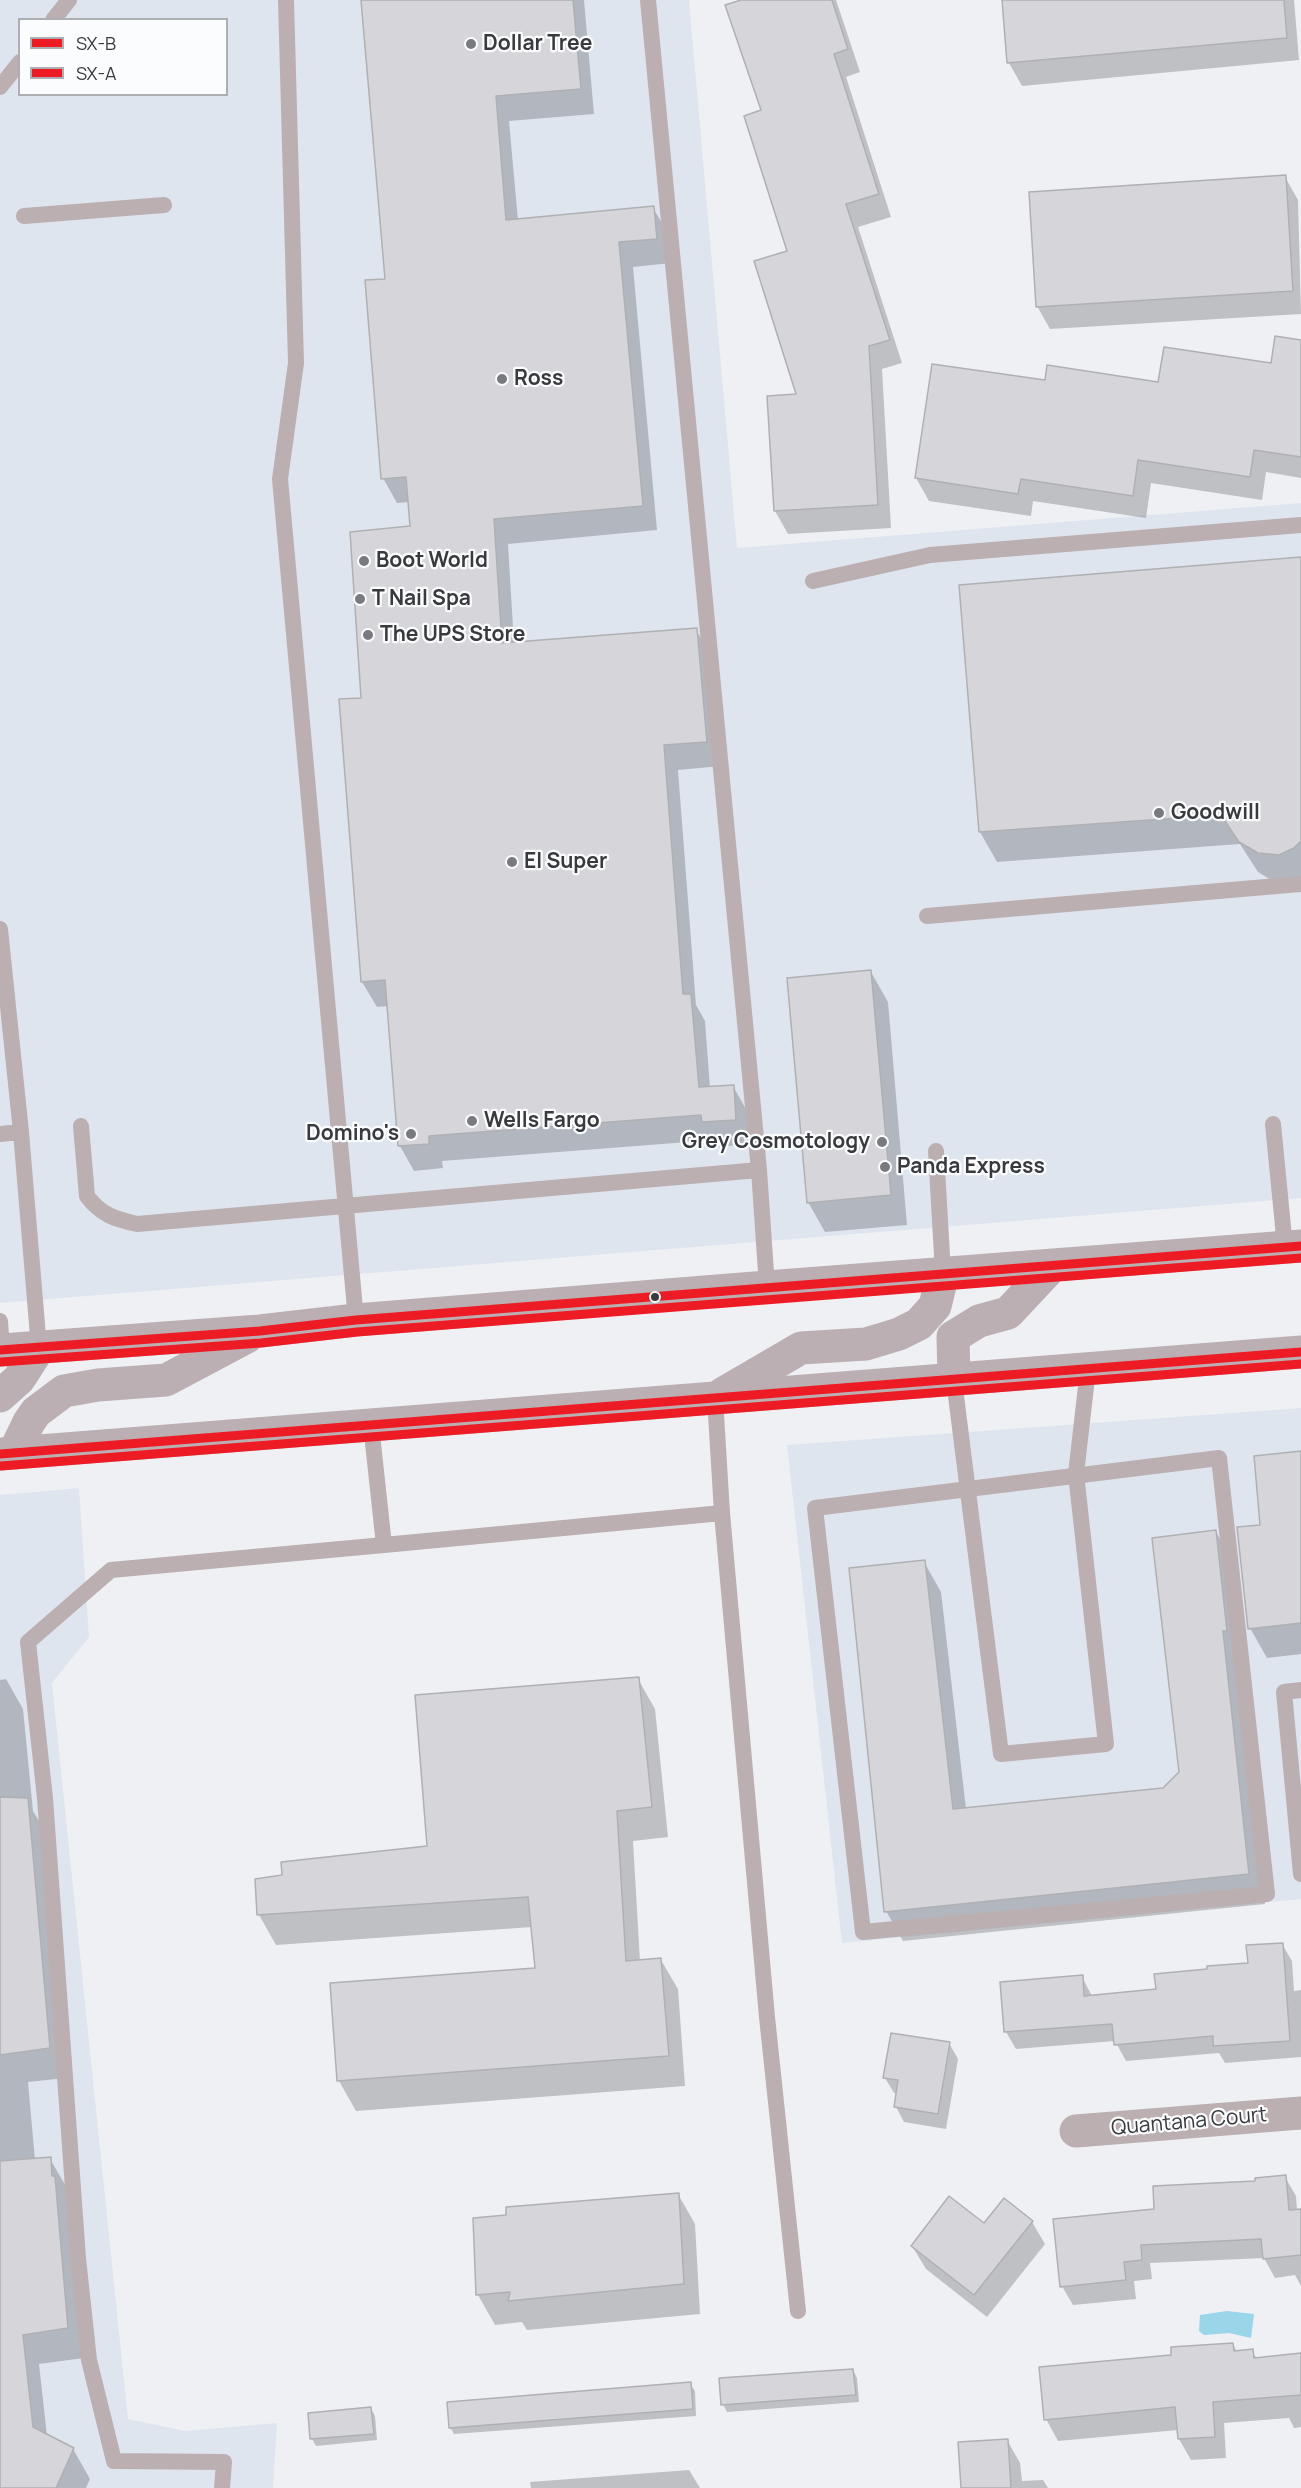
<!DOCTYPE html>
<style>
body{margin:0}
#map{position:relative;width:1301px;height:2488px;overflow:hidden;background:#eef0f4;font-family:Manrope,sans-serif}
canvas{display:block}
.legend{position:absolute;left:18px;top:18px;width:210px;height:78px;box-sizing:border-box;background:#fbfcfe;border:2px solid #adaeb1;margin:0;padding:8px 10px;list-style:none;font-size:18px;color:#383a3e}
.legend li{display:flex;align-items:center;gap:12px;height:30px}
.legend b{width:30px;border:2px solid #adaeb1}
</style>
<div id="map">
<canvas width="1301" height="2488"></canvas>
<ul class="legend">
<li><b style="height:8px;background:#ed1c24"></b>SX-B</li>
<li><b style="height:8px;background:#ed1c24"></b>SX-A</li>
</ul>
</div>
<script>
const ctx = document.querySelector('canvas').getContext('2d');
ctx.lineJoin = 'round';
function fillPath(path, color) {
  ctx.fillStyle = color;
  ctx.fill(path, 'evenodd');
}
function stroke(path, color, width, dash) {
  ctx.strokeStyle = color;
  ctx.lineWidth = width;
  ctx.lineCap = dash ? 'butt' : 'round';
  ctx.setLineDash(dash || []);
  ctx.stroke(path);
}
function write(font, color, halo, rows, align = 'center') {
  ctx.font = font + ' Manrope,sans-serif';
  ctx.lineWidth = 4.5;
  ctx.setLineDash([]);
  ctx.textBaseline = 'middle';
  ctx.strokeStyle = halo;
  ctx.fillStyle = color;
  for (const [text, x, y, turn = 0] of rows) {
    ctx.save();
    ctx.translate(x, y);
    ctx.rotate((+turn || 0) * Math.PI / 180);
    ctx.textAlign = isNaN(turn) ? turn : align;
    if (halo) ctx.strokeText(text, 0, 0);
    ctx.fillText(text, 0, 0);
    ctx.restore();
  }
}
fillPath(new Path2D(`
 M 0,0 L 689,0 L 737,548 L 1301,503 L 1301,1198 L 0,1303 ZM 20,20 L 226,20 L 226,94 L 20,94 Z
 M 1301,1408 L 1301,1899 L 842,1943 L 787,1445 Z
 M 79,1488 L 89,1637 L 52,1683 L 128,2419 L 185,2431 L 277,2423 L 273,2488 L 0,2488 L 0,1495 Z`), '#dfe5ef');
fillPath(new Path2D(`
 M 1227,2311 L 1254,2314 L 1251,2338 L 1229,2333 L 1204,2335 L 1199,2331 L 1200,2315 Z`), '#9ad5e9');
fillPath(new Path2D(`
 M 363,0 L 584,0 L 594,114 L 509,121 L 518,220 L 653,208 L 668,233 L 671,263 L 633,267 L 657,530 L 508,544 L 514,644 L 696,630 L 711,655 L 721,766 L 678,770 L 696,1005 L 705,1021 L 710,1088 L 733,1086 L 747,1111 L 750,1144 L 718,1147 L 714,1140 L 442,1161 L 443,1168 L 414,1171 L 400,1146 L 389,1006 L 377,1007 L 362,982 L 363,699 L 412,527 L 410,502 L 397,503 L 383,478 L 387,280 Z
 M 746,0 L 836,0 L 860,72 L 846,77 L 891,217 L 858,227 L 902,363 L 882,369 L 891,528 L 788,534 L 775,511 L 798,396 L 789,252 L 763,111 Z
 M 1003,0 L 1294,0 L 1299,60 L 1022,86 L 1009,63 Z
 M 1285,177 L 1298,200 L 1301,314 L 1050,329 L 1037,306 Z
 M 1301,342 L 1301,478 L 1266,472 L 1262,500 L 1151,483 L 1146,518 L 1033,501 L 1031,516 L 929,501 L 916,478 L 1046,382 L 1159,384 L 1272,365 Z
 M 1301,559 L 1301,882 L 1276,883 L 1258,872 L 1240,844 L 997,862 L 980,832 Z
 M 871,972 L 888,1002 L 907,1225 L 825,1232 L 808,1202 Z
 M 1301,1453 L 1301,1654 L 1267,1658 L 1250,1628 L 1262,1526 Z
 M 1216,1532 L 1233,1561 L 1240,1661 L 1265,1904 L 903,1941 L 886,1911 L 924,1562 L 941,1592 L 966,1809 L 1164,1789 L 1180,1772 Z
 M 6,1679 L 23,1709 L 33,1811 L 44,1829 L 66,2078 L 28,2082 L 35,2160 L 50,2159 L 67,2188 L 84,2358 L 39,2364 L 47,2436 L 73,2449 L 90,2479 L 86,2488 L 0,2488 L 0,1680 Z
 M 638,1679 L 655,1709 L 668,1837 L 633,1841 L 640,1961 L 661,1960 L 678,1989 L 685,2086 L 356,2111 L 339,2081 L 537,1969 L 532,1927 L 276,1945 L 259,1915 L 429,1847 Z
 M 1282,1944 L 1292,1961 L 1294,1991 L 1301,1990 L 1301,2057 L 1225,2063 L 1219,2053 L 1126,2061 L 1115,2041 L 1016,2049 L 1006,2032 L 1002,1983 L 1082,1977 L 1092,1996 L 1157,1990 L 1250,1965 Z
 M 949,2043 L 958,2059 L 946,2129 L 904,2122 L 896,2107 L 898,2093 L 894,2093 L 885,2078 Z
 M 1285,2177 L 1296,2196 L 1297,2211 L 1301,2210 L 1301,2286 L 1295,2275 L 1275,2278 L 1264,2258 L 1150,2263 L 1152,2279 L 1134,2281 L 1136,2299 L 1073,2305 L 1062,2286 L 1156,2210 Z
 M 678,2194 L 695,2224 L 700,2314 L 527,2330 L 522,2322 L 495,2325 L 478,2295 L 475,2219 Z
 M 1032,2222 L 1045,2244 L 987,2317 L 926,2269 L 912,2246 L 984,2225 Z
 M 1233,2344 L 1237,2352 L 1252,2351 L 1257,2359 L 1301,2355 L 1301,2427 L 1294,2428 L 1289,2418 L 1224,2423 L 1226,2458 L 1191,2460 L 1179,2439 L 1178,2430 L 1058,2441 L 1046,2419 L 1173,2356 Z
 M 853,2370 L 857,2378 L 859,2402 L 727,2412 L 723,2404 Z
 M 690,2384 L 695,2391 L 696,2416 L 454,2434 L 450,2427 Z
 M 371,2409 L 375,2416 L 377,2440 L 316,2446 L 312,2439 Z
 M 1007,2440 L 1020,2463 L 1022,2481 L 1043,2480 L 1048,2488 L 963,2488 Z
 M 689,2470 L 700,2488 L 531,2488 L 530,2482 Z`), '#0003');
const building = new Path2D(`
 M 361,0 L 573,0 L 581,89 L 496,96 L 506,220 L 654,206 L 657,239 L 619,242 L 643,506 L 494,519 L 502,643 L 697,628 L 707,742 L 664,745 L 683,994 L 691,994 L 699,1087 L 734,1085 L 736,1120 L 702,1122 L 701,1115 L 429,1136 L 429,1144 L 398,1146 L 385,980 L 361,982 L 339,699 L 361,698 L 350,532 L 410,526 L 406,477 L 381,479 L 365,280 L 385,279 Z
 M 741,0 L 832,0 L 848,49 L 834,54 L 879,194 L 846,204 L 890,340 L 869,346 L 878,505 L 774,511 L 767,396 L 796,394 L 754,261 L 787,251 L 744,116 L 761,110 L 725,5 Z
 M 1002,0 L 1284,0 L 1287,38 L 1007,63 Z
 M 1286,175 L 1293,291 L 1036,307 L 1029,192 Z
 M 1275,336 L 1301,340 L 1301,457 L 1254,450 L 1250,477 L 1138,460 L 1133,496 L 1021,479 L 1018,494 L 915,478 L 932,364 L 1045,380 L 1047,365 L 1158,382 L 1164,347 L 1271,363 Z
 M 1301,557 L 1301,841 L 1294,848 L 1279,855 L 1258,853 L 1239,842 L 1221,815 L 979,832 L 959,585 Z
 M 871,970 L 891,1195 L 807,1203 L 787,978 Z
 M 1301,1451 L 1301,1623 L 1248,1629 L 1237,1527 L 1260,1525 L 1254,1456 Z
 M 1216,1530 L 1227,1631 L 1223,1631 L 1249,1874 L 884,1912 L 849,1568 L 925,1560 L 953,1809 L 1163,1788 L 1179,1772 L 1152,1538 Z
 M 639,1677 L 652,1807 L 617,1811 L 626,1961 L 661,1958 L 669,2056 L 337,2081 L 330,1983 L 535,1968 L 528,1897 L 257,1915 L 255,1879 L 282,1875 L 281,1862 L 427,1846 L 415,1695 Z
 M 0,1797 L 28,1798 L 50,2048 L 0,2055 Z
 M 1283,1943 L 1290,2041 L 1213,2046 L 1213,2036 L 1114,2045 L 1112,2024 L 1004,2032 L 1000,1982 L 1083,1975 L 1084,1996 L 1156,1989 L 1154,1974 L 1207,1969 L 1207,1966 L 1248,1963 L 1246,1945 Z
 M 891,2033 L 950,2042 L 938,2114 L 894,2107 L 898,2080 L 883,2078 Z
 M 51,2157 L 52,2176 L 55,2176 L 68,2328 L 23,2335 L 33,2427 L 74,2448 L 56,2488 L 0,2488 L 0,2161 Z
 M 1286,2175 L 1289,2210 L 1301,2209 L 1301,2255 L 1263,2259 L 1261,2239 L 1141,2245 L 1142,2260 L 1124,2262 L 1126,2280 L 1060,2287 L 1053,2219 L 1154,2209 L 1153,2186 L 1255,2181 L 1255,2178 Z
 M 679,2193 L 684,2284 L 508,2301 L 510,2292 L 476,2295 L 473,2218 L 506,2215 L 506,2207 Z
 M 949,2196 L 984,2223 L 1004,2198 L 1033,2221 L 974,2295 L 911,2246 Z
 M 1233,2343 L 1234,2351 L 1253,2349 L 1254,2358 L 1301,2353 L 1301,2395 L 1213,2402 L 1215,2437 L 1178,2439 L 1175,2407 L 1044,2420 L 1039,2367 L 1171,2355 L 1171,2347 Z
 M 853,2369 L 856,2395 L 721,2405 L 719,2378 Z
 M 691,2382 L 693,2409 L 449,2428 L 447,2402 Z
 M 371,2407 L 374,2434 L 310,2439 L 308,2413 Z
 M 1008,2439 L 1011,2488 L 961,2488 L 958,2442 Z`);
fillPath(building, '#d6d6da');
stroke(building, '#afb0b3', 1.5);
stroke(new Path2D(`
 M 286,0 L 296,363 L 280,479 L 356,1320
 M 648,0 L 759,1170 L 767,1287
 M 53,20 L 69,0
 M 0,87 L 20,62
 M 24,216 L 164,205
 M 813,581 L 930,555 L 1301,525
 M 927,916 L 1301,884
 M 0,929 L 21,1132 L 39,1348
 M 1273,1124 L 1285,1247
 M 81,1126 L 87,1196 C 101,1215 115,1219 137,1224 L 759,1170
 M 0,1134 L 21,1132
 M 936,1151 L 943,1273
 M 0,1321 L 2,1350
 M 954,1380 L 1001,1754 L 1106,1744 L 1076,1474 L 1088,1369
 M 1219,1458 L 1267,1894 L 863,1932 L 815,1508 Z
 M 722,1513 L 767,2017 L 798,2311
 M 384,1545 L 722,1513 L 715,1398
 M 1301,1690 L 1284,1692 L 1301,1874
 M 222,2488 L 224,2462 L 114,2461 L 89,2360 L 78,2258 L 45,1798 L 28,1642 L 111,1570 L 384,1545 L 371,1425`), '#bbafb1', 16);
stroke(new Path2D(`
 M 1076,2131 L 1301,2113`), '#bbafb1', 33);
stroke(new Path2D(`
 M 0,1350 L 260,1331 L 356,1320 L 767,1287 L 1301,1246
 M 954,1380 L 953,1337 L 979,1321 L 1008,1313 L 1053,1265
 M 722,1394 L 801,1348 L 866,1344 L 899,1334 L 919,1324 L 935,1306 L 943,1273
 M 0,1396 L 19,1379 L 39,1348
 M 14,1453 L 29,1422 L 36,1412 L 64,1391 L 98,1385 L 166,1380 L 247,1337
 M 0,1454 L 1301,1352`), '#bbafb3', 33);
stroke(new Path2D(`
 M 0,1350 L 260,1331 L 356,1320 L 1301,1246
 M 0,1454 L 1301,1352`), '#ed1c24', 9);
stroke(new Path2D(`
 M 1,1362 L 261,1343 L 357,1332 L 1301,1258
 M 1,1466 L 1301,1364`), '#ed1c24', 9);
for (const [x, y, r, color] of [
 [471,44,6,"#787a7e"],
 [502,379,6,"#787a7e"],
 [364,561,6,"#787a7e"],
 [360,599,6,"#787a7e"],
 [368,635,6,"#787a7e"],
 [1159,813,6,"#787a7e"],
 [512,862,6,"#787a7e"],
 [472,1121,6,"#787a7e"],
 [411,1134,6,"#787a7e"],
 [882,1142,6,"#787a7e"],
 [885,1167,6,"#787a7e"],
 [655,1297,5,"#383a3e"]
]) {
  const dot = new Path2D();
  dot.arc(x, y, r, 0, 2 * Math.PI);
  ctx.fillStyle = color;
  ctx.fill(dot);
  stroke(dot, '#fbfcfe', 2);
}
write('bold 21px', '#383a3e', '#fbfcfe', [
 ["Dollar Tree",483,44],
 ["Ross",514,379],
 ["Boot World",376,561],
 ["T Nail Spa",372,599],
 ["The UPS Store",380,635],
 ["Goodwill",1171,813],
 ["El Super",524,862],
 ["Wells Fargo",484,1121],
 ["Domino's",399,1134,"right"],
 ["Grey Cosmotology",870,1142,"right"],
 ["Panda Express",897,1167]
], 'left');
write('21px', '#383a3e', '#fbfcfe', [
 ["Quantana Court",1189,2122,-5]
]);
</script>
